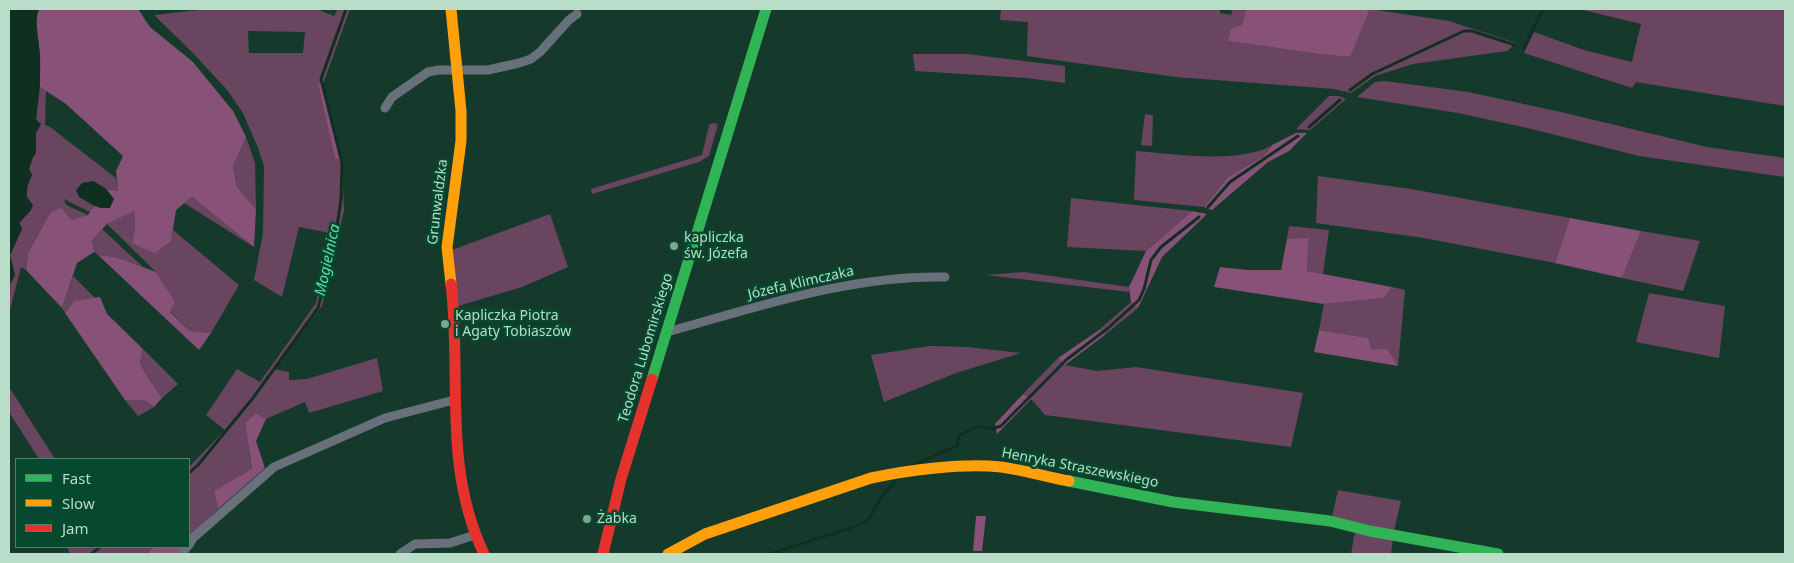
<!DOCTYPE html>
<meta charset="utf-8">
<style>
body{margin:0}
#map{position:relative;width:1794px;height:563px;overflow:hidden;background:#153a2c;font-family:"Noto Sans",sans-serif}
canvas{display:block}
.frame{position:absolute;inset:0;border:10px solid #b8ddc8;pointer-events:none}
.legend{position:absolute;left:15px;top:458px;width:175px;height:90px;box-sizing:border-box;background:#06492f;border:1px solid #4d846c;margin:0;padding:6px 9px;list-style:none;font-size:15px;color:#b8ddc8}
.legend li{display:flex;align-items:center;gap:10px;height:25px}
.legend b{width:25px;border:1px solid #4d846c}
</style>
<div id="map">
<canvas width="1794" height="563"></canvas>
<div class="frame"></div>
<ul class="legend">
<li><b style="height:6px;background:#30b455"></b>Fast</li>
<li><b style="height:6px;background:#ff9f0a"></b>Slow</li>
<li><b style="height:6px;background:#e5322d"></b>Jam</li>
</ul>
</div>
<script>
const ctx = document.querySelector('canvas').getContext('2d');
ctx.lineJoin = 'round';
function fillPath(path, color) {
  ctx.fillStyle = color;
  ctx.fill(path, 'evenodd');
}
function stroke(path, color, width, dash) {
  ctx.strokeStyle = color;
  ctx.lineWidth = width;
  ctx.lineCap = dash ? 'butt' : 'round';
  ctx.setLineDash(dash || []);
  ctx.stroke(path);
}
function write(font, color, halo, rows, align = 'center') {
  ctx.font = font + ' "Noto Sans",sans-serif';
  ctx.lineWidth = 5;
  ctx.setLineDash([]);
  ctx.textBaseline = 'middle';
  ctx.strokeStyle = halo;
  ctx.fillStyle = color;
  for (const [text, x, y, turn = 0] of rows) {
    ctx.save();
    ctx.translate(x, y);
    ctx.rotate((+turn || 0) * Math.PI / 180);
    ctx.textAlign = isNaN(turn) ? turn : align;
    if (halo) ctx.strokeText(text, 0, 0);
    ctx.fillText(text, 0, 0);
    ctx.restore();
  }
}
fillPath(new Path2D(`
 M 208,9 L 316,9 L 334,16 L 338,9 L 350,9 L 323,84 L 319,82 L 335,159 L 342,160 L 344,211 L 322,306 L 273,369 L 289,372 L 289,380 L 307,379 L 377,358 L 383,391 L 309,413 L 305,402 L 266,419 L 256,413 L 245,423 L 252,470 L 214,491 L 218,509 L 189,538 L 189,467 L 225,430 L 206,415 L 237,369 L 260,382 L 316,303 L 330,233 L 299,227 L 282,297 L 254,280 L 263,233 L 264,166 L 258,148 L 243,113 L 228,91 L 192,52 L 154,15 ZM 248,31 L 305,32 L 303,53 L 249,53 Z
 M 1001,9 L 1220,9 L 1220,13 L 1231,15 L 1233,9 L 1246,9 L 1242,25 L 1228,41 L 1318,54 L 1349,57 L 1370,9 L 1449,21 L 1516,43 L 1507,51 L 1413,64 L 1375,76 L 1351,93 L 1334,89 L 1176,77 L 1027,56 L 1028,22 L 1000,20 Z
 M 1579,9 L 1785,9 L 1785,106 L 1636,82 L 1632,88 L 1524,53 L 1534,32 L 1584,50 L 1632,62 L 1641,24 Z
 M 913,54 L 967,54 L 1065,66 L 1065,83 L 1027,78 L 915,71 Z
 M 1385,81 L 1468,92 L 1561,112 L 1707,147 L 1785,158 L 1785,177 L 1639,156 L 1532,129 L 1458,113 L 1357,97 L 1375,82 Z
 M 40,87 L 46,91 L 45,125 L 50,127 L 116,178 L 118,191 L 106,189 L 93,181 L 79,197 L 94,206 L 90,212 L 64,199 L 66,205 L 88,215 L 71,221 L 50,213 L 28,253 L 26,270 L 21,267 L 9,314 L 9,286 L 15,275 L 10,255 L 22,229 L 19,223 L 31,210 C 26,196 25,188 32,175 L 29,169 L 33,157 L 36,153 L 36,132 L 41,124 L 36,120 Z
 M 1329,96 L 1339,96 L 1346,99 L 1310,130 L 1296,129 Z
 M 1145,114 L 1153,115 L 1152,146 L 1141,145 Z
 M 713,123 L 718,124 L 709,156 L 699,162 L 592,194 L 591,189 L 702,155 L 709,125 Z
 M 246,137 L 255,163 L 256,209 L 237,187 L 233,166 Z
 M 1271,146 L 1264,156 L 1228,177 L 1204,207 L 1134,200 L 1136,151 C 1175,154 1236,164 1271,146 Z
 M 1318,176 L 1411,189 L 1570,218 L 1555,263 L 1424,238 L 1316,223 Z
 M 192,197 L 254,247 L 184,203 Z
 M 1071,198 L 1192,211 L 1146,251 L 1067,247 Z
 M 134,210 L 135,226 L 132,243 L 171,241 L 173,230 L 239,285 L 211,333 L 190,331 L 170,311 L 175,301 L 156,272 L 107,224 Z
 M 550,214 L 568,267 L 522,287 L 458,306 L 452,250 Z
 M 1289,226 L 1329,230 L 1323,274 L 1307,271 L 1309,239 L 1287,239 Z
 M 102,229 L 143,267 L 116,257 L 98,255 L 94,252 L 92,240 Z
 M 1641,231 L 1700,241 L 1683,291 L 1622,278 Z
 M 1023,272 L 1129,287 L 1129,292 L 986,275 Z
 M 73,276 L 96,299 L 74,301 L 65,313 L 62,308 Z
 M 1392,287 L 1405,290 L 1398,366 L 1387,348 L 1372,351 L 1367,338 L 1319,330 L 1324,304 L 1384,298 Z
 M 1649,293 L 1725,306 L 1719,358 L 1636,342 Z
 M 1131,302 L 1138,308 L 1106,334 L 1099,330 Z
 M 930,346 L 967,347 L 1021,353 L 956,373 L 884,402 L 871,355 Z
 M 143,349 L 178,384 L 162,398 L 147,376 L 140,363 Z
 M 1058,358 L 1065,365 L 1097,371 L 1136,367 L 1303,393 L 1291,447 L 1045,415 L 1031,399 L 1023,394 Z
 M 9,387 L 55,459 L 39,459 L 9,412 Z
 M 125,400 L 144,400 L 154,407 L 138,416 Z
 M 1338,490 L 1401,501 L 1394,531 L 1332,517 Z
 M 1355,531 L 1393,539 L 1391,554 L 1351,554 Z
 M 67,547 L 90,547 L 92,549 L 95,547 L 153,547 L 146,554 L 70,554 Z`), '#6a4560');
fillPath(new Path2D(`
 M 39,9 L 138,9 L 150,27 L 193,62 L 233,111 L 246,137 L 233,166 L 237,187 L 256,209 L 254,247 L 192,197 L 176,210 L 171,241 L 155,253 L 132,243 L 135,226 L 134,211 L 107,224 L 92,240 L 94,252 L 77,263 L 62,308 L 26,270 L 28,253 L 50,213 L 61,208 L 71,220 L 88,215 L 94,206 L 101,208 L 114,199 L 106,189 L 118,191 L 116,171 L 123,156 L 66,104 L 40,87 L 40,56 L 36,18 Z
 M 1246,9 L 1370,9 L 1350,57 L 1318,54 L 1228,41 L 1231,29 L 1242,25 Z
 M 318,82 L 323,84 L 342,160 L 335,159 Z
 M 1296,133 L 1307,133 L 1289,151 L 1268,162 L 1212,210 L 1204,207 L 1228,177 L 1264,156 L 1272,145 Z
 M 1192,211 L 1207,214 L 1162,257 L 1138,308 L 1131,302 L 1129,287 L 1146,251 Z
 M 1570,218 L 1641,231 L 1622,278 L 1555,263 Z
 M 1309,238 L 1307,271 L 1392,287 L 1384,298 L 1324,304 L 1214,287 L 1220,267 L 1247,270 L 1281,270 L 1287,239 Z
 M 98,255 L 116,257 L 156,272 L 175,301 L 170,312 L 190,331 L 211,333 L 199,350 Z
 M 100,297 L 107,314 L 143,349 L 140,363 L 147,376 L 162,398 L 154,407 L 144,400 L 125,400 L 65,313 L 74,301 Z
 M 1099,330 L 1106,334 L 1065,365 L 1058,358 Z
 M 1319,330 L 1368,338 L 1372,350 L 1387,348 L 1398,366 L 1314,352 Z
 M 1023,394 L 1031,399 L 997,434 L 995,424 Z
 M 256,413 L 266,419 L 256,441 L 265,468 L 218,509 L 214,491 L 252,469 L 245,423 Z
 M 976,516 L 986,516 L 982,551 L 973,551 Z
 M 153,547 L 183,547 L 178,554 L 147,554 Z`), '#885178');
fillPath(new Path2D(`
 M 9,9 L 39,9 C 33,24 39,41 40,56 C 41,78 38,99 36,120 L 41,124 L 36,133 L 36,153 L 33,157 L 29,169 L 32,175 L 28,184 L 26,196 L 33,205 L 31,210 L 19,223 L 22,229 L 10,255 L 15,275 L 9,286 Z
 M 93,181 L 106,189 L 114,199 L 110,208 L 101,208 L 79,197 L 76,190 L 82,183 Z`), '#112f21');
stroke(new Path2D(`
 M 1524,48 L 1543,9
 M 1350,90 L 1372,74 L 1464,31 L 1472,31 L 1515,45
 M 1309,127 L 1340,100
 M 1208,207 L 1230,182 L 1298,136
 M 911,466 L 957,446 L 959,435 L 978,426 L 991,429 L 1001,426 L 1066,360 L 1107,329 L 1139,300 L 1144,289 L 1151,260 L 1161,247 L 1199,217
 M 189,473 L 198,465 L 253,398 L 318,308 L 335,239 L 341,200 L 342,163 L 321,79 L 346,9
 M 91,554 L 100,547
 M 769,554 L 851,528 L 868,520 L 882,496 L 898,478`), '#112f21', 3);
stroke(new Path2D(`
 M 385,108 L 392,97 L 428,72 L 438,70 L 488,70 L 519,63 L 531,59 L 540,52 L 569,20 L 577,14
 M 667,332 C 758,307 850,275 945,277
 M 189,545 L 193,538 L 274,467 L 385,418 L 454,400
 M 182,554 L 187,547
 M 400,554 L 415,544 L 450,543 L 475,535`), '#68707c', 9);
stroke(new Path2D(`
 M 652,379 L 766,9
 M 1069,481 L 1173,502 L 1330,521 L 1370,531 L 1498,554`), '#30b455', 11);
stroke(new Path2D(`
 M 451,9 L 461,111 L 461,141 L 447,247 L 451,284
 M 668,554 L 705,534 L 871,478 C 909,470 962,463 1001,467 C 1024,470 1047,477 1069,481`), '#ff9f0a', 11);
stroke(new Path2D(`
 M 451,284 C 462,377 442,465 484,554
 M 603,554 L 621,479 L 652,379`), '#e5322d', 11);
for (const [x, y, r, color] of [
 [674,246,5,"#7fa491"],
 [445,324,5,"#7fa491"],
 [587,519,5,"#7fa491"]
]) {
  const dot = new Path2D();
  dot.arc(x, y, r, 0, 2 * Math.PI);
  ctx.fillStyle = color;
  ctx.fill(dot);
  stroke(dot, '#06492f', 2);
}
write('14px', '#b8ddc8', '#06492f', [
 ["Grunwaldzka",438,202,-83],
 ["Józefa Klimczaka",801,283,-13],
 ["Teodora Lubomirskiego",646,348,-73],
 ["Henryka Straszewskiego",1080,468,11]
]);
write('14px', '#b8ddc8', '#06492f', [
 ["kapliczka",684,238],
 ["św. Józefa",684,254],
 ["Kapliczka Piotra",455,316],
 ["i Agaty Tobiaszów",455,332],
 ["Żabka",597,519]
], 'left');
write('italic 15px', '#63dea4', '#06492f', [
 ["Mogielnica",328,260,-78]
]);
</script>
